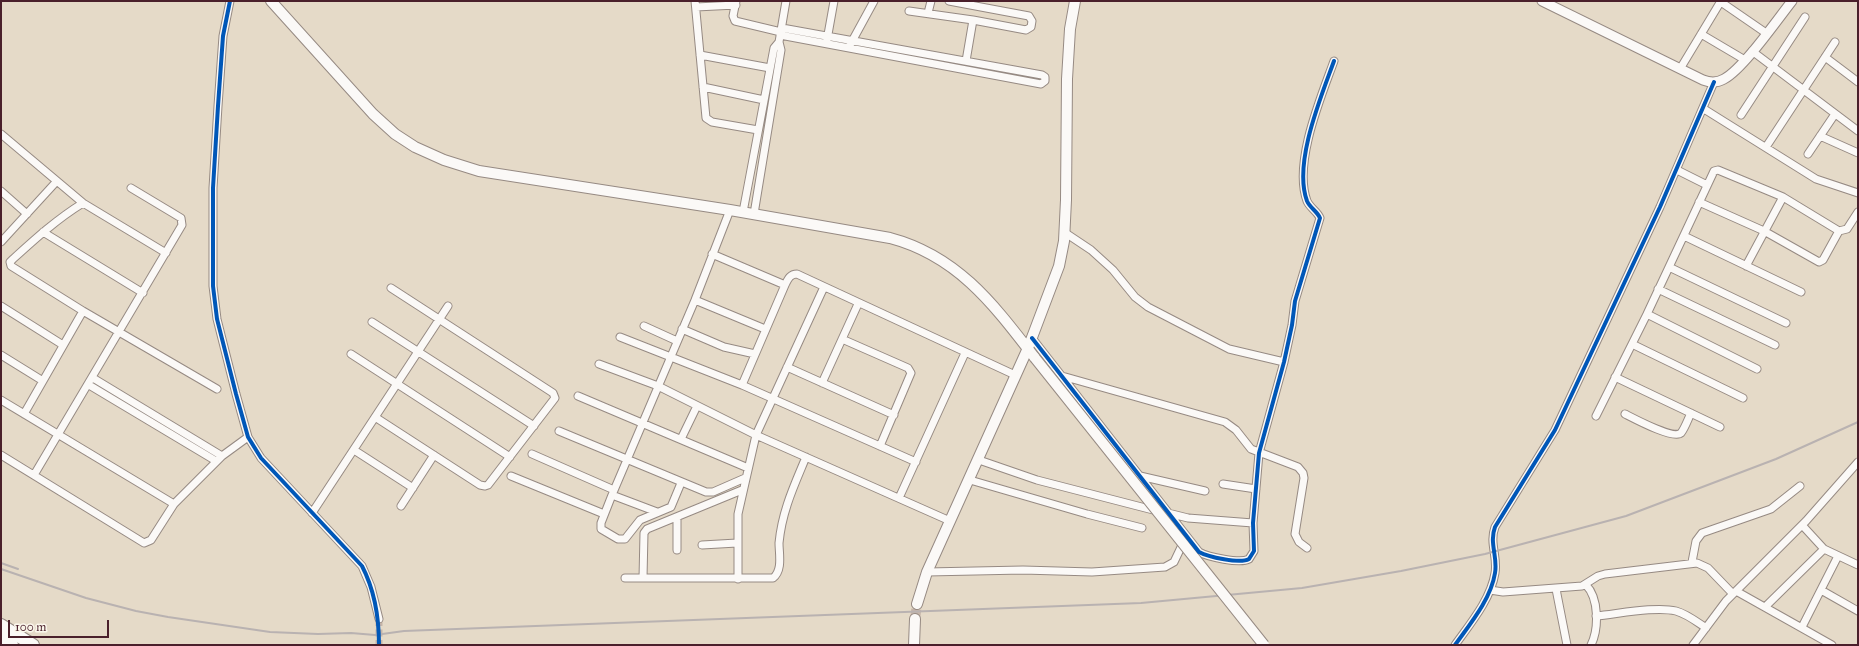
<!DOCTYPE html>
<style>
body{margin:0}
#map{position:relative;width:1859px;height:646px;overflow:hidden;background:#e5dac8;font-family:"IM FELL Great Primer",serif}
canvas{display:block}
.frame{position:absolute;inset:0;border:2px solid #4a1f2b;pointer-events:none}
.scale{position:absolute;left:8px;top:620px;width:101px;height:18px;box-sizing:border-box;border:2px solid #4a1f2b;border-top:0;padding-left:5px;font-size:12px;line-height:14px;white-space:nowrap;color:#4a1f2b;-webkit-text-stroke:3px #fbf7ec;paint-order:stroke}
</style>
<div id="map">
<canvas width="1859" height="646"></canvas>
<div class="frame"></div>
<div class="scale">100 m</div>
</div>
<script>
const ctx = document.querySelector('canvas').getContext('2d');
ctx.lineJoin = 'round';
function stroke(path, color, width, dash) {
  ctx.strokeStyle = color;
  ctx.lineWidth = width;
  ctx.lineCap = dash ? 'butt' : 'round';
  ctx.setLineDash(dash || []);
  ctx.stroke(path);
}
stroke(new Path2D(`
 M 379,619 L 379,645`), '#c6b5a9', 7, [7, 3.5]);
stroke(new Path2D(`
 M 915,619 L 917,604`), '#c6b5a9', 10, [10, 5]);
const minor = new Path2D(`
 M 230,1 L 223,36 L 218,106 L 213,188 L 213,286 L 217,319 L 236,394 L 248,437 L 261,458 L 362,566 L 371,587 L 379,619
 M 695,1 L 706,118 L 712,122 L 758,130
 M 736,1 L 733,16 L 735,21 L 781,32
 M 1721,2 L 1766,33
 M 696,7 L 736,5
 M 909,11 L 973,20 L 1026,30 L 1031,27 L 1032,21 L 1029,16 L 949,1
 M 928,13 L 931,1
 M 1701,34 L 1745,60
 M 780,35 L 1041,84 L 1045,81 L 1045,77 L 1042,75 L 782,28
 M 827,40 L 834,1
 M 850,45 L 874,1
 M 1752,51 L 1858,131
 M 700,55 L 770,68
 M 1825,57 L 1858,82
 M 966,61 L 973,20
 M 1680,69 L 1721,1
 M 703,87 L 764,100
 M 1704,109 L 1816,179 L 1858,193
 M 1741,115 L 1805,17
 M 1,134 L 83,203 L 166,253
 M 1820,136 L 1858,153
 M 1766,147 L 1835,42
 M 1808,154 L 1835,114
 M 1677,170 L 1707,185
 M 1,191 L 27,214
 M 1699,202 L 1764,231 L 1819,262 L 1823,260 L 1839,231
 M 83,203 C 57,219 35,239 13,259 L 10,262 L 11,266 L 83,311 L 217,389
 M 743,212 L 774,48 L 779,42
 M 754,214 L 781,50 L 779,42 L 786,1
 M 43,232 L 143,293
 M 1064,232 L 1091,250 L 1113,270 L 1135,297 L 1148,307 L 1229,349 L 1284,362
 M 1684,236 L 1801,292
 M 1,242 L 56,182
 M 712,254 L 785,285
 M 1746,266 L 1783,197
 M 1669,267 L 1786,323
 M 1658,289 L 1775,345
 M 695,300 L 765,329
 M 1,306 L 63,345
 M 1647,314 L 1757,369
 M 372,322 L 534,426
 M 644,326 L 677,341
 M 682,329 L 724,347 L 755,354
 M 620,337 L 742,385 L 916,462
 M 1032,338 L 1199,552 C 1208,557 1240,564 1249,559 L 1254,551 L 1253,523 L 1259,453 L 1284,362 L 1292,325 L 1295,301 L 1320,218 C 1317,211 1310,208 1307,201 C 1293,163 1321,97 1334,61
 M 842,339 L 908,368 L 911,373 L 880,446
 M 1632,344 L 1743,398
 M 351,354 L 510,457
 M 1,355 L 43,381
 M 599,364 L 658,386 L 756,435 L 950,521
 M 787,367 L 894,415
 M 1062,376 L 1225,422 L 1236,430 L 1251,449 L 1298,467 L 1303,473 L 1304,478 L 1295,534 L 1299,542 L 1307,548
 M 1615,377 L 1720,427
 M 93,378 L 222,456
 M 822,383 L 858,304
 M 89,385 L 216,461
 M 742,385 L 785,285 C 788,279 790,274 797,274 L 1015,375
 M 578,396 L 748,468
 M 1,400 L 174,504
 M 24,414 L 83,311
 M 1625,414 C 1633,418 1674,440 1681,433 C 1685,428 1688,419 1691,413
 M 1596,416 L 1647,314 L 1714,171 L 1718,170 L 1783,197 L 1839,231 L 1847,229 L 1858,212
 M 375,417 L 480,485 L 485,486 L 488,485 L 555,398 L 553,393 L 391,288
 M 559,431 L 706,492 L 713,492 L 745,478
 M 681,439 L 697,406
 M 354,450 L 413,488
 M 532,454 L 614,490
 M 1,455 L 144,543 L 151,540 L 174,504 L 222,456 L 248,437
 M 979,460 L 1037,480 L 1157,511
 M 34,475 L 182,225 L 181,218 L 131,188
 M 511,476 L 604,514
 M 1140,476 L 1205,491
 M 970,480 L 1087,514 L 1142,528
 M 681,483 L 671,507 L 640,520 L 625,539 L 618,539 L 601,529 L 601,523 L 612,495 L 695,300 L 730,210
 M 1223,484 L 1256,489
 M 612,495 L 657,512
 M 899,498 L 965,353
 M 401,506 L 434,455
 M 312,513 L 448,306
 M 1168,513 L 1188,518 L 1253,523
 M 677,518 L 677,550
 M 1802,525 L 1824,549 L 1858,565
 M 702,545 L 737,543
 M 1692,562 L 1696,541 L 1702,533 L 1771,509 L 1800,486
 M 927,572 L 1023,570 L 1092,572 L 1165,567 L 1174,562 L 1184,541
 M 625,578 L 773,578 C 783,570 779,554 779,543 C 782,511 794,486 806,457
 M 643,578 L 644,533 L 647,529 L 742,490
 M 738,579 L 738,514 L 756,435 L 824,287
 M 1586,585 C 1599,598 1599,629 1591,645
 M 1556,589 L 1567,645
 M 1490,590 L 1503,592 L 1582,586 L 1598,576 L 1605,574 L 1697,563 L 1708,568 L 1733,594
 M 1821,590 L 1858,611
 M 1736,591 L 1832,645
 M 1765,607 L 1824,549
 M 1596,616 C 1618,614 1656,606 1676,611 C 1687,614 1697,622 1706,628
 M 1802,627 L 1838,556
 M 1455,645 C 1470,624 1491,599 1495,573 C 1498,557 1489,543 1495,527 L 1555,430 L 1660,207 L 1714,82
 M 1693,645 L 1726,601 L 1806,521 L 1858,462`);
const tertiary = new Path2D(`
 M 1542,1 L 1703,80 C 1711,83 1717,83 1724,79 C 1743,69 1777,20 1792,1`);
const secondary = new Path2D(`
 M 271,1 L 373,114 L 395,134 L 415,147 L 444,160 L 479,171 L 730,210 L 890,238 C 958,256 994,305 1035,358
 M 917,604 L 927,572 L 1028,348 L 1059,266 L 1064,241 L 1066,200 L 1067,79 L 1070,29 L 1075,1
 M 914,645 L 915,619`);
const trunk = new Path2D(`
 M 1,625 L 33,645
 M 1,638 L 12,645`);
stroke(minor, '#968a83', 9);
stroke(tertiary, '#968a83', 11);
stroke(secondary, '#968a83', 12);
stroke(trunk, '#968a83', 14);
stroke(minor, '#fbf9f7', 7);
stroke(tertiary, '#fbf9f7', 9);
stroke(secondary, '#fbf9f7', 10);
stroke(trunk, '#fbf9f7', 12);
stroke(new Path2D(`
 M 1,563 L 18,569
 M 1,569 L 86,598 L 136,611 L 168,617 L 270,632 L 318,634 L 351,633 L 375,635 L 404,631 L 1141,603 L 1302,588 L 1401,571 L 1485,554 L 1626,516 L 1776,459 L 1858,422`), '#b9b2b1', 2);
const secondaryBridge = new Path2D(`
 M 1035,358 L 1264,645`);
stroke(secondaryBridge, '#968a83', 12, []);
stroke(secondaryBridge, '#fbf9f7', 10);
stroke(new Path2D(`
 M 230,1 L 223,36 L 218,106 L 213,188 L 213,286 L 217,319 L 236,394 L 248,437 L 261,458 L 362,566 C 375,591 379,617 379,645
 M 1032,338 L 1199,552 C 1208,557 1240,564 1249,559 L 1254,551 L 1253,523 L 1259,453 L 1284,362 L 1292,325 L 1295,301 L 1320,218 C 1317,211 1310,208 1307,201 C 1293,163 1321,97 1334,61
 M 1455,645 C 1470,624 1491,599 1495,573 C 1498,557 1489,543 1495,527 L 1555,430 L 1660,207 L 1714,82`), '#0057b8', 4);
</script>
